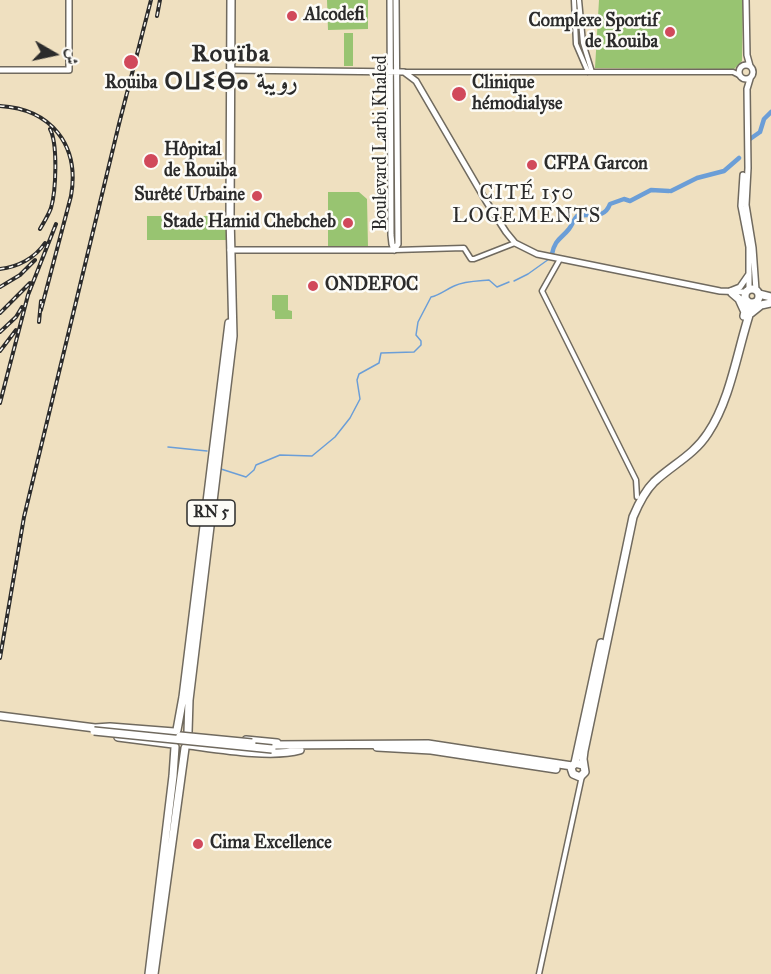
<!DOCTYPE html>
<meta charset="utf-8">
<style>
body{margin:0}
#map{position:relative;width:771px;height:974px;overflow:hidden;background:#efe0c0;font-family:"IM FELL Great Primer",Amiri,serif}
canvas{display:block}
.north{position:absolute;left:24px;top:24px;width:60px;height:60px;-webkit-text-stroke:4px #fdfcf7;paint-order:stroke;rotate:99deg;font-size:16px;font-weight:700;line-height:24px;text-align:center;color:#2b2b2b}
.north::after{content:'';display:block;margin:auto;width:21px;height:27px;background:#2b2b2b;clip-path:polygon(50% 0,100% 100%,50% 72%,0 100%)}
</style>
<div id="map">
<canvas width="771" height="974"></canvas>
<div class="north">ش</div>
</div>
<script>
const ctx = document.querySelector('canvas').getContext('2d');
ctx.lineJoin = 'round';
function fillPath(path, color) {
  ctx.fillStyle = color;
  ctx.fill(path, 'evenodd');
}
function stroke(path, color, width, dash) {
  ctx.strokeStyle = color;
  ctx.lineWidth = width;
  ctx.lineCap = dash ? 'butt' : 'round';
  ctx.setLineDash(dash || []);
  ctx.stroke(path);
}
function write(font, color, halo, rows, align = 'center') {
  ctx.font = font + ' "IM FELL Great Primer",Amiri,"Noto Sans Tifinagh",serif';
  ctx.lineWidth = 5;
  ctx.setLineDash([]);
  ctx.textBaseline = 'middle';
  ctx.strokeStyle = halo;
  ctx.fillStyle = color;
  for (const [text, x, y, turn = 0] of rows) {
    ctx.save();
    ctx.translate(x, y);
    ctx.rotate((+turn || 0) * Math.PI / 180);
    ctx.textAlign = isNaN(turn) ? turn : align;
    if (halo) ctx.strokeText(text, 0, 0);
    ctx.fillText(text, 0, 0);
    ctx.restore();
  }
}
fillPath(new Path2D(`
 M 327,0 L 368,0 L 368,29 L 328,30 Z
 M 599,0 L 743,0 L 742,61 L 734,69 L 595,68 Z
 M 344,33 L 353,33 L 353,66 L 344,66 Z
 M 328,192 L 359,192 L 367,199 L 368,247 L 328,247 Z
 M 147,216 L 226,216 L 226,240 L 147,240 Z
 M 272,295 L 288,295 L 288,310 L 292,311 L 292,319 L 275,319 L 275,311 L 272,310 Z`), '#98c471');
stroke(new Path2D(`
 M 514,281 L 528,274 L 549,259
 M 168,447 L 207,451
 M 221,469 L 246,477 L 254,470 L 256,465 L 280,455 L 312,456 L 335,437 L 350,418 L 360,399 L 357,380 L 359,374 L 379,363 L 381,353 L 414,352 L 421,345 L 421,341 L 416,335 L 418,322 L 431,297 C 440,295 445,290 454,286 C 464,281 477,281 489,280 L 497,287 L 509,282`), '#6b9ed7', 1.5);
stroke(new Path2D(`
 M 750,139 L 760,132 L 764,119 L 771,112
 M 671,191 L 697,178 L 724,171 L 739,158
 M 552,254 C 555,239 561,239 569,229 C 573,224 573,220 577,216 C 591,213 604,220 610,204 L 624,199 L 630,201 L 651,190 L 669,191`), '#6b9ed7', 4.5);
const minor = new Path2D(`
 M 574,0 L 576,44 L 588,72
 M 579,0 L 583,43 L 592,72
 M 405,72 L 733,72 L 739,75
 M 395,250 L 464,248 L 471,259 L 474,259 L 515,243
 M 560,259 L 542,291 L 636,480 L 637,497
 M 539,974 L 582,776`);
const major = new Path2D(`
 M 390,0 L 391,235 L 392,244 L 394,250
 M 746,0 L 747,55 L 750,66
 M739 72a7 7 0 1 1 14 0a7 7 0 1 1-14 0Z
 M 0,70 L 69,70 L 69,0
 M 230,70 L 404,72 L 416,81 L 486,201 L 506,232 L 515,243 L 537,254 L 720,291 L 746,292
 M 750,79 L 747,89 L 748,168 L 746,205 L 753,248 L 756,290
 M 743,175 L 741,206 L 749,247 L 749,289
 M 230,250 L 394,250
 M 394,250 L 398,244 L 396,0
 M 730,291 L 740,287 L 749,274`);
const highway = new Path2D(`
 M745 296a7 7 0 1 1 14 0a7 7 0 1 1-14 0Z
 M 732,293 L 739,299 L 744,310
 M 759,294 L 771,297
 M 751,313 L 761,305 L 771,303
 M 744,316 L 747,301
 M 0,716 L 95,728 L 110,727 L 174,732
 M 177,730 L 183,697 L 229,323
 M 188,732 L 189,700 L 233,336 L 230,216 L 231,0
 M 118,737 L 173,744
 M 246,740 L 277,743
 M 189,745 C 219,749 272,758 300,750
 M 273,745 L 428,744 L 572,766
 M 377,747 L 431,750 L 556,769
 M 575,763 L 601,643
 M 583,765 L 575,763 L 571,768 L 573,774 L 580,777 L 585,772 L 583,759 L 584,751 L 633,517 C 638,505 644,492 654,482 C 672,465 694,455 708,433 C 732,397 738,345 753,303
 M 149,974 L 173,776 L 175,747
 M 154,974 L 185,748`);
stroke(minor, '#706a5f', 7);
stroke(major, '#706a5f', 8);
stroke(highway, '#706a5f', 10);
stroke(minor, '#fff', 4);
stroke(major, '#fff', 5);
stroke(highway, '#fff', 7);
const rail = new Path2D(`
 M 157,16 L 160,0
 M 0,106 C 51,109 80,145 71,196 L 41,310
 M 40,229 C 44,222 48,216 51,208 C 56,191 58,144 50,129
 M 0,269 C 18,267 35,258 45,243
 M 0,287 L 20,275 L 35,260
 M 0,313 L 30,283
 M 39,322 L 41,301
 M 0,332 L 16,317 L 22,307
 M 0,351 L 16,330
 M 0,403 L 28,295 L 56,224
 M 0,658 L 24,517 L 119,124 L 151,0`);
stroke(rail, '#2b2b2b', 4);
stroke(rail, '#fdfcf7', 1.5, [4.5]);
const highwayBridge = new Path2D(`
 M 94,731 L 272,749
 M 180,736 L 252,743`);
stroke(highwayBridge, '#706a5f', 10, []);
stroke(highwayBridge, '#fff', 7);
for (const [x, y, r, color] of [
 [292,16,6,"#d1495b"],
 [670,32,6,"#d1495b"],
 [131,62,8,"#d1495b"],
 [459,94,8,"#d1495b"],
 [151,161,8,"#d1495b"],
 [532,165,6,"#d1495b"],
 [257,196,6,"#d1495b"],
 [348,223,6,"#d1495b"],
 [313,286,6,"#d1495b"],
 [198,844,6,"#d1495b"]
]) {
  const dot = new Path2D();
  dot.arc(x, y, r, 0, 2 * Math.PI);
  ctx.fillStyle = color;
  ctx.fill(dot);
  stroke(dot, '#fdfcf7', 2);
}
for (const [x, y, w] of [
 [211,513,48]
]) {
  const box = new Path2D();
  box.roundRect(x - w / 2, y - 13, w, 26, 4.5);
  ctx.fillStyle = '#fdfcf7';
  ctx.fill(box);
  stroke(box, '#2b2b2b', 1.5);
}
write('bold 16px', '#2b2b2b', null, [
 ["RN 5",211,513]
]);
write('bold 18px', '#2b2b2b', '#fdfcf7', [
 ["Alcodefi",304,16],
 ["Complexe Sportif",658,22,"right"],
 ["de Rouiba",658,43,"right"],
 ["Rouiba",131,84,"center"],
 ["Clinique",472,84],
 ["hémodialyse",472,105],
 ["Hôpital",164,151],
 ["de Rouiba",164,172],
 ["CFPA Garcon",544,165],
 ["Surêté Urbaine",245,196,"right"],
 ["Stade Hamid Chebcheb",336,223,"right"],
 ["ONDEFOC",325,286],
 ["Cima Excellence",210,844]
], 'left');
write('18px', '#2b2b2b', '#fdfcf7', [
 ["Boulevard Larbi Khaled",382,143,-90]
]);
ctx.letterSpacing = '1.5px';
write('20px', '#2b2b2b', '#fdfcf7', [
 ["CITÉ 150",527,194],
 ["LOGEMENTS",527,217]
]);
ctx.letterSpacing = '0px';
ctx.letterSpacing = '1.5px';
write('bold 24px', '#2b2b2b', '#fdfcf7', [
 ["Rouïba",231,55],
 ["ⵔⵡⵉⴱⴰ رويبة",231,83]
]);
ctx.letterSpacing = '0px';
</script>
